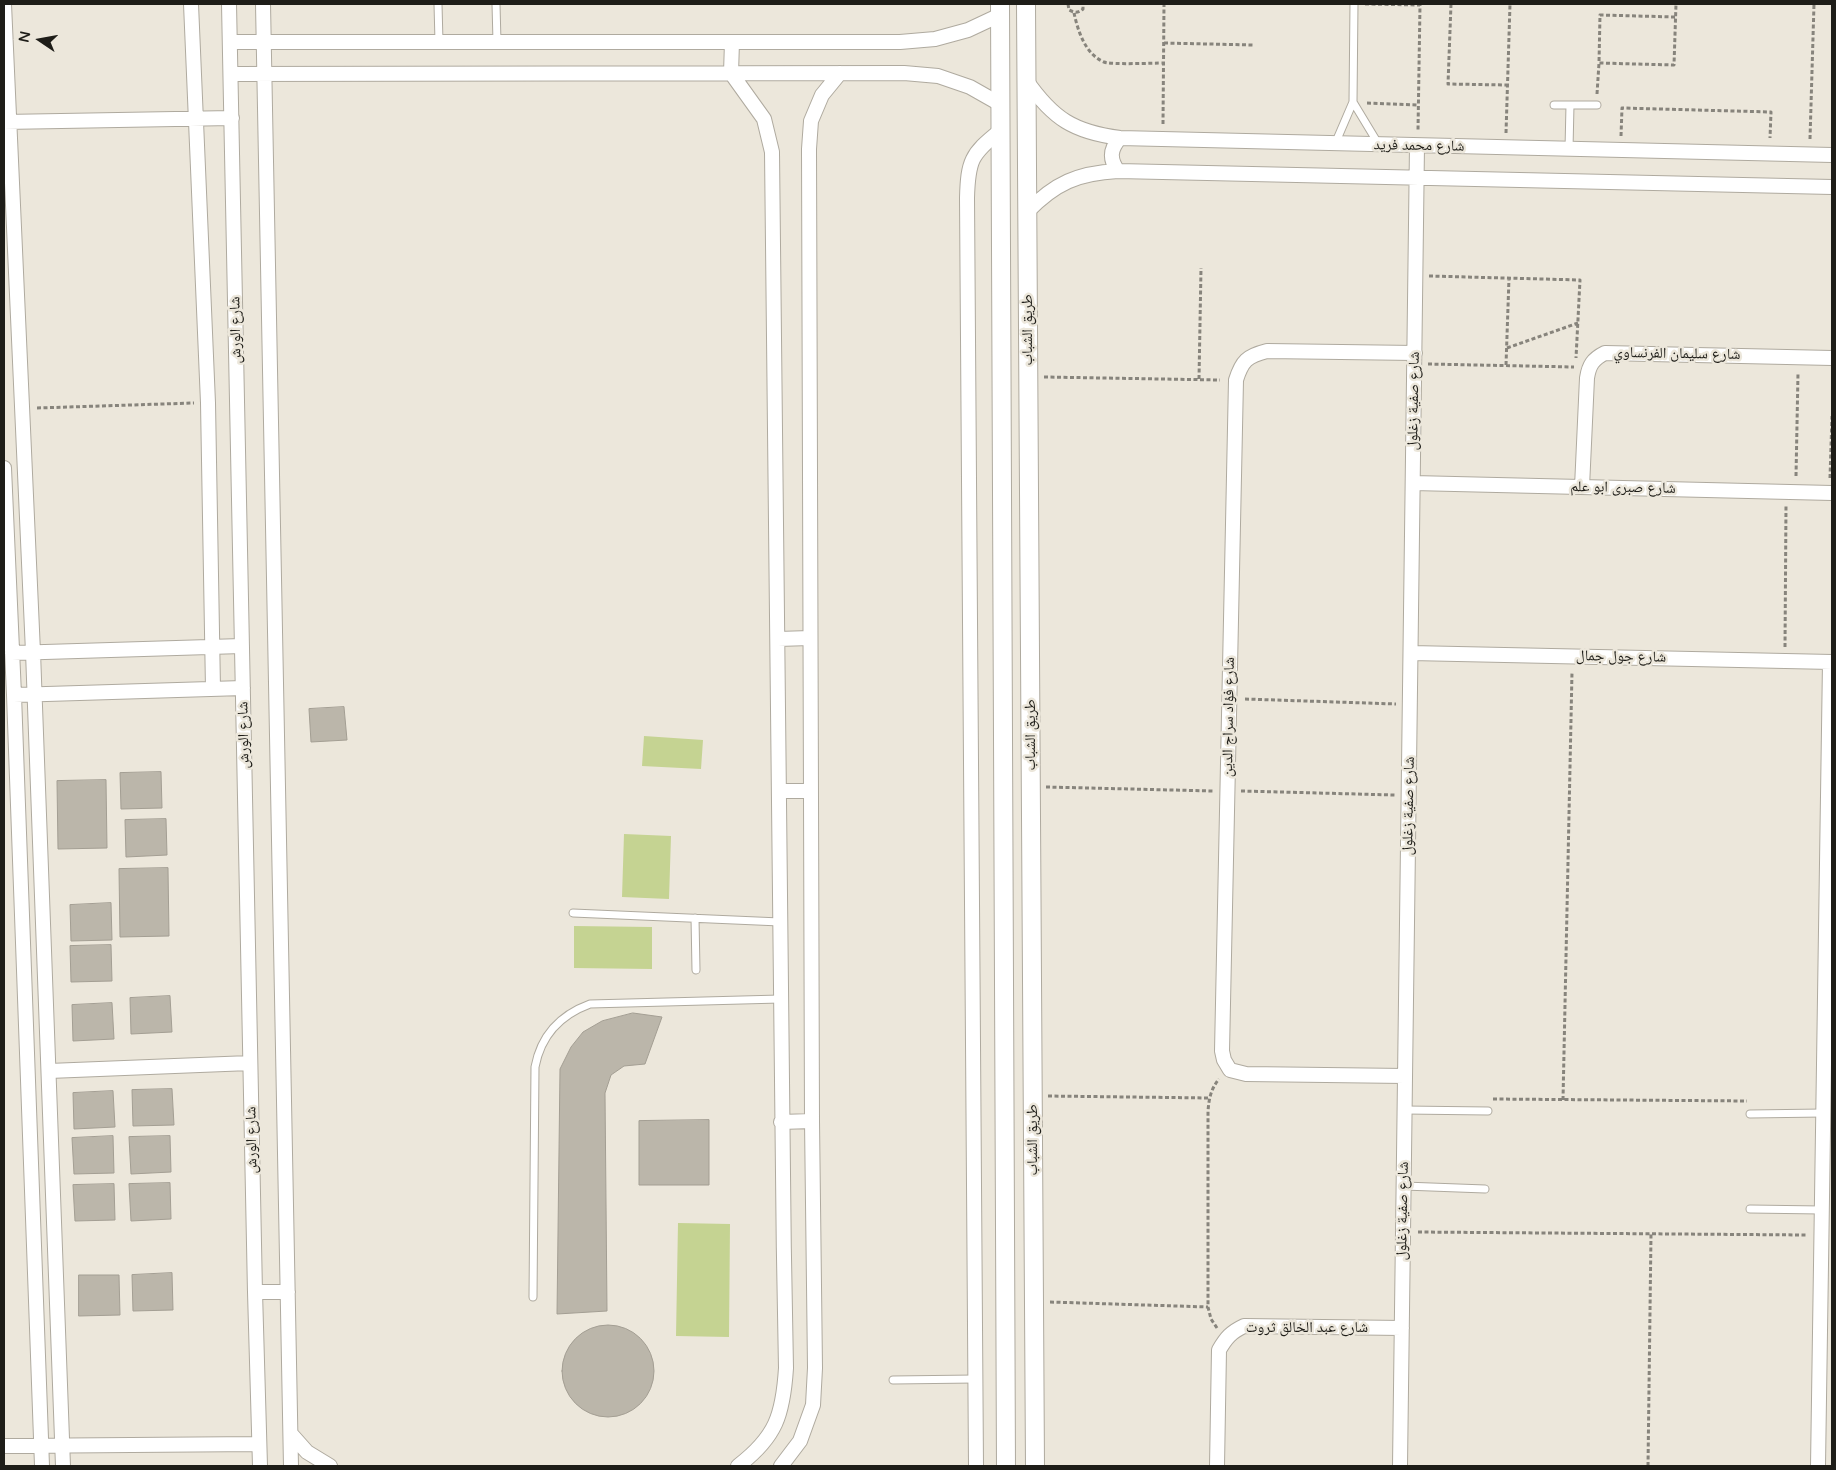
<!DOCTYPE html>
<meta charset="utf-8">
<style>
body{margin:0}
#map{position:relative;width:1836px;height:1470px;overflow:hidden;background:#ece7db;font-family:"Varela Round",sans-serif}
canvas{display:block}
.frame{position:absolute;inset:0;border:5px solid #1e1d18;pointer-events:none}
.north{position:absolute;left:15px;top:15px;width:50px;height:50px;-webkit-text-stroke:4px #ece7db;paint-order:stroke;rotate:282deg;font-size:14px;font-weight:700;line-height:20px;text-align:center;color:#1e1d18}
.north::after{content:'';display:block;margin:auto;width:18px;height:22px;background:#1e1d18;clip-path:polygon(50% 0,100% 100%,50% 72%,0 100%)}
</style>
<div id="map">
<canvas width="1836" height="1470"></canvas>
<div class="frame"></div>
<div class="north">N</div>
</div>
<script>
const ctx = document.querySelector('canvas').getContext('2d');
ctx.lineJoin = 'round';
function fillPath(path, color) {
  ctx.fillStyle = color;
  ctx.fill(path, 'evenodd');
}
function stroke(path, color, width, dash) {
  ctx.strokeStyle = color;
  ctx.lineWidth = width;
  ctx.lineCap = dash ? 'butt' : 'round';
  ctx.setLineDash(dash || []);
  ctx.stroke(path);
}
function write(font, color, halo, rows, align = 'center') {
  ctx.font = font + ' "Varela Round","Noto Naskh Arabic",sans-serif';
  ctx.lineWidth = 5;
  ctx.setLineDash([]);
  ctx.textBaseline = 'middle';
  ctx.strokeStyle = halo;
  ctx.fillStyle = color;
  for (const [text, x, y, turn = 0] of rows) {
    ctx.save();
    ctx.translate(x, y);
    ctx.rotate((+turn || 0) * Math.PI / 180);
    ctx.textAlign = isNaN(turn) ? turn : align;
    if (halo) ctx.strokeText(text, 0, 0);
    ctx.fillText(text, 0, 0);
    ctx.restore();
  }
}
fillPath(new Path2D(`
 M 644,736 L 703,740 L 701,769 L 642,766 Z
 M 624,834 L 671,836 L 669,899 L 622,897 Z
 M 574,926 L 652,927 L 652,969 L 574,968 Z
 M 678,1223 L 730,1224 L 729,1337 L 676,1336 Z`), '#c5d392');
const building = new Path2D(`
 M 344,707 L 347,740 L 311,742 L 309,709 Z
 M 161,772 L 162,808 L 121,809 L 120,773 Z
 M 106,780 L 107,848 L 58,849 L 57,781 Z
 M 166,819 L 167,855 L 126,857 L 125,820 Z
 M 168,868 L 169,936 L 120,937 L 119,869 Z
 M 111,903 L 112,940 L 71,941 L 70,905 Z
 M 111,945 L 112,981 L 71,982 L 70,946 Z
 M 170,996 L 172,1032 L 131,1034 L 130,998 Z
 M 112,1003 L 114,1039 L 73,1041 L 72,1005 Z
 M 633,1013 L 662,1017 L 645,1064 L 624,1066 L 611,1075 L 605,1093 L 607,1311 L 557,1314 L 560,1069 L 571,1047 L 583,1032 L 602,1021 Z
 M 172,1089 L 174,1125 L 133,1126 L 132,1090 Z
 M 113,1091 L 115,1127 L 74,1129 L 73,1093 Z
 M 709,1120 L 709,1185 L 639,1185 L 639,1121 Z
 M 113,1136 L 114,1173 L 74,1174 L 72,1138 Z
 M 170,1136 L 171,1172 L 131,1174 L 129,1137 Z
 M 170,1183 L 171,1219 L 131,1221 L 129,1184 Z
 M 114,1184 L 115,1220 L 75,1221 L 73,1185 Z
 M 172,1273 L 173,1310 L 133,1311 L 132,1275 Z
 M 79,1275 L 119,1275 L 120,1315 L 79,1316 Z
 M562 1371a46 46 0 1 1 92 0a46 46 0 1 1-92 0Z`);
fillPath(building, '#bbb6aa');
stroke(building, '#a39e93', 1);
const service = new Path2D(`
 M 438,4 L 439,42
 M 496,4 L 497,42
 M 1353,102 L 1379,145
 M 1554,105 L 1597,105
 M 1335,144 L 1353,102 L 1354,4
 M 1569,149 L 1570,105
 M 573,913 L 780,922
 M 695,918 L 696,970
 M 1405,1110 L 1488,1111
 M 1750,1114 L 1823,1113
 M 1404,1186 L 1485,1189
 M 1750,1209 L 1821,1210
 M 533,1297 L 535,1067 C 541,1035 560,1015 590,1004 L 780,999
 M 893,1380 L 975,1379`);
const minor = new Path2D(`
 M 4,4 L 33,652 L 63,1466
 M 191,4 L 208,403 L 213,689
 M 229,4 L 255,1292 L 260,1466
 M 263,4 L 291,1466
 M 230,42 L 900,42 L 935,39 L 968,30 L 1000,15
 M 732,42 L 731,73 L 764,119 L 772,152 C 777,558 778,963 786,1368 C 783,1415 776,1437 738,1466
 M 231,74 L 904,73 L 938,76 L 970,87 L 1000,104
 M 1026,80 C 1053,119 1074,132 1120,138 L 1832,155
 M 4,122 L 232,118
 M 1118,171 C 1109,159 1110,149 1120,138
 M 1027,212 C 1055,183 1078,173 1118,171 L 1832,187
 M 4,468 L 14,695 L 42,1466
 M 1413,483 L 1832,493
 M 1582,487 L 1587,378 C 1589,365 1593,359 1605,353 L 1832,358
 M 778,639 L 810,638
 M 12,653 L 242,646
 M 1411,653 L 1832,662
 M 14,695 L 243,688
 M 779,791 L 810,791
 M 49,1071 L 250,1063
 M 1405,1076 L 1246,1074 L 1230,1070 L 1224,1060 L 1222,1051 L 1236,380 C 1242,361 1247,356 1267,351 L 1415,353
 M 781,1122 L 812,1121
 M 255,1292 L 288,1292
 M 291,1434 L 307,1452 L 330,1466
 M 4,1446 L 259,1444
 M 781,1466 L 800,1441 L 813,1405 L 815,1368 L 812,1121 L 809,149 L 811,121 L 822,95 L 840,73
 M 976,1466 L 967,198 C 968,161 971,154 1000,131
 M 1217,1466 L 1219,1350 C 1226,1338 1231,1332 1244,1326 L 1402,1328
 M 1400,1466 L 1417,146
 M 1818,1466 L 1830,662`);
const tertiary = new Path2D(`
 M 1000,4 L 1006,1466
 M 1026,4 L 1035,1466`);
stroke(service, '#afaa9f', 9);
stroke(minor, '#afaa9f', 16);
stroke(tertiary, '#afaa9f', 20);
stroke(new Path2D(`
 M 1068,4 L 1069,10 C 1075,13 1078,13 1083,9 L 1083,4
 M 1365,4 L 1420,5 L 1418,130
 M 1451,4 L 1448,84 L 1507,85
 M 1074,13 C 1078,31 1085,54 1104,62 C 1111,65 1153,63 1164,63
 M 1675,17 L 1600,15 L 1599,63 L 1674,65 L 1676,4
 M 1164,43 L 1253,45
 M 1597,94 L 1599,63
 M 1367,103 L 1418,105
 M 1163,124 L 1164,4
 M 1506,133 L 1510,4
 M 1621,136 L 1622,108 L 1771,112 L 1770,138
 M 1810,139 L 1814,4
 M 1429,276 L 1580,280 L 1576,358
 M 1507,348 L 1578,323
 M 1428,364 L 1574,367
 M 1506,365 L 1509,278
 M 1044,377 L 1220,380
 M 1199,379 L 1201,268
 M 37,408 L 194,403
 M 1796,476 L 1798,373
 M 1830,478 L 1832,416
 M 1785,647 L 1786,505
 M 1245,699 L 1396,704
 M 1046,787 L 1213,791
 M 1241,791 L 1395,795
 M 1048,1096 L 1209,1098
 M 1493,1099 L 1747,1101
 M 1563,1100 L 1572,672
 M 1418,1232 L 1807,1235
 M 1050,1302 L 1208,1307
 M 1217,1328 L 1211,1319 L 1208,1307 L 1208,1111 C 1209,1098 1211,1089 1219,1079
 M 1648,1466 L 1651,1234`), '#87847c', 3, [4, 2.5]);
stroke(service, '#fff', 7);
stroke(minor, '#fff', 14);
stroke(tertiary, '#fff', 18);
write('15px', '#1e1d18', '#ece7db', [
 ["شارع محمد فريد",1419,146,1],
 ["شارع الورش",236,330,-91],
 ["طريق الشباب",1028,330,-90],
 ["شارع سليمان الفرنساوي",1677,354,1],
 ["شارع صفية زغلول",1414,401,-89],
 ["شارع صبرى ابو علم",1623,488,1],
 ["شارع جول جمال",1621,657,1],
 ["شارع فؤاد سراج الدين",1229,717,-89],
 ["شارع الورش",244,735,-91],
 ["طريق الشباب",1031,735,-90],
 ["شارع صفية زغلول",1409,806,-89],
 ["شارع الورش",252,1140,-91],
 ["طريق الشباب",1033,1140,-90],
 ["شارع صفية زغلول",1403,1211,-89],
 ["شارع عبد الخالق ثروت",1307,1328]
]);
</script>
